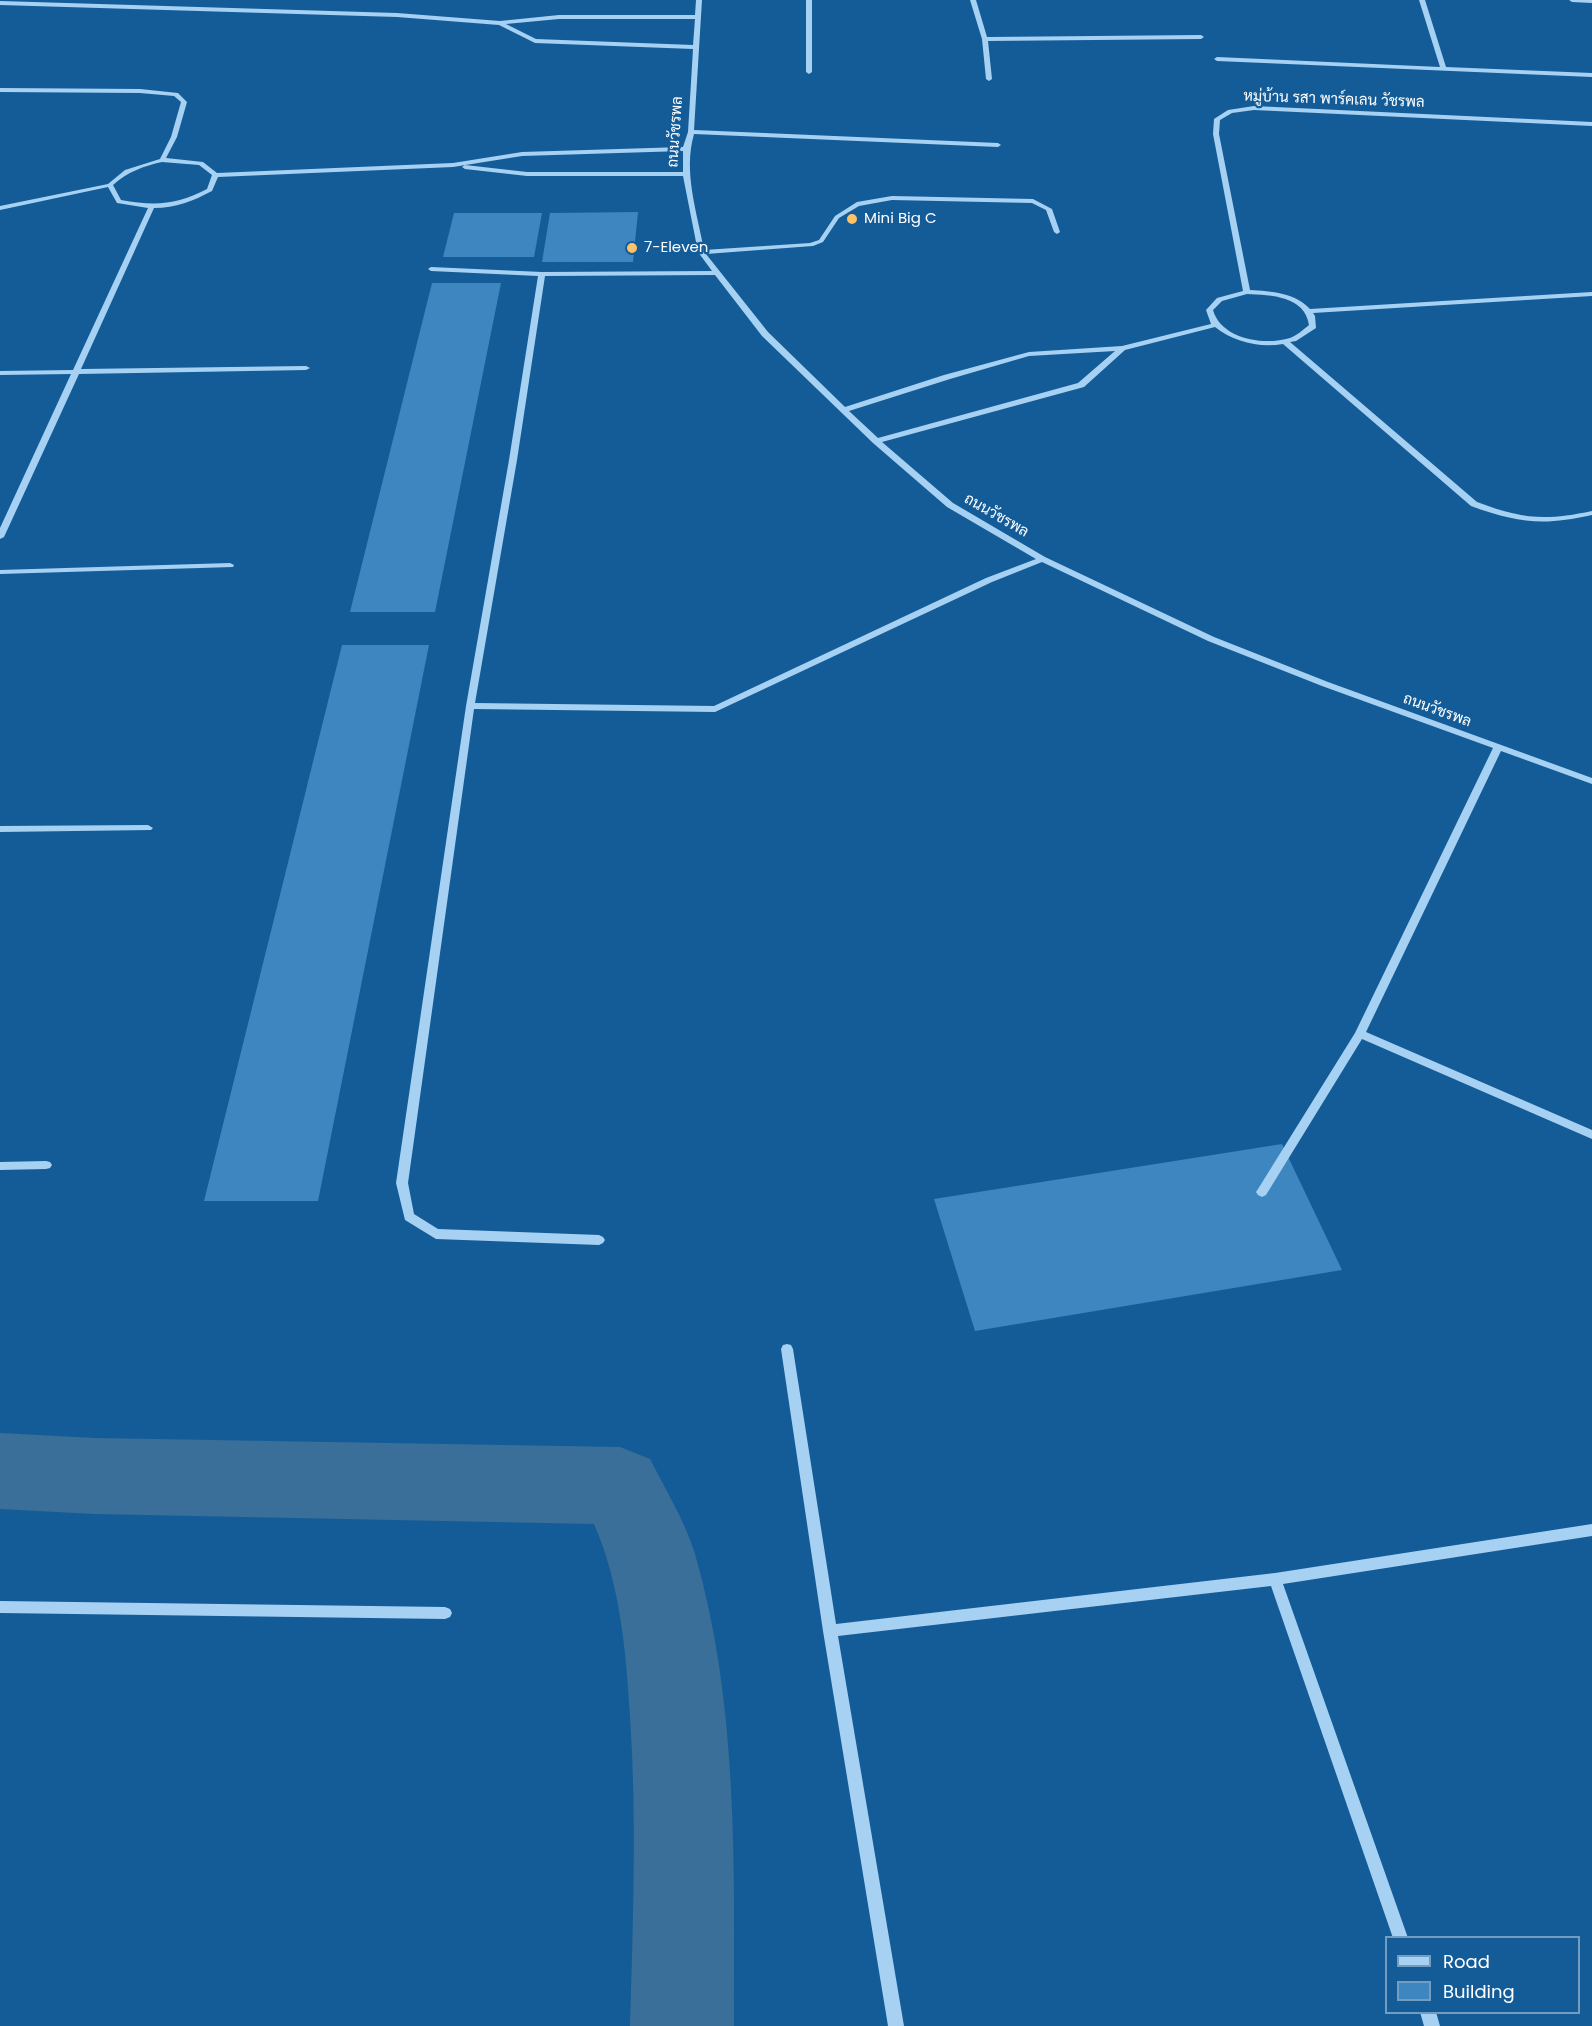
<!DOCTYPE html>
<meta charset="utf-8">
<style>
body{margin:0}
#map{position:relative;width:1592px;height:2026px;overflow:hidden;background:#145c98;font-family:Poppins,sans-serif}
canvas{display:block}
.legend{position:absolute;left:1385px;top:1936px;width:195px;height:78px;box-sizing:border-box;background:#145c98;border:2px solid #729dc1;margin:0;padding:8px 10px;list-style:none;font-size:18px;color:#fff}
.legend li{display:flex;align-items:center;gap:12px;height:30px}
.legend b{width:30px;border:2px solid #729dc1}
</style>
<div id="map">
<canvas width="1592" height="2026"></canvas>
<ul class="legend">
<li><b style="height:8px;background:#a6d1f3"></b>Road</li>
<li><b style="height:16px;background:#3d86c0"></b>Building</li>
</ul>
</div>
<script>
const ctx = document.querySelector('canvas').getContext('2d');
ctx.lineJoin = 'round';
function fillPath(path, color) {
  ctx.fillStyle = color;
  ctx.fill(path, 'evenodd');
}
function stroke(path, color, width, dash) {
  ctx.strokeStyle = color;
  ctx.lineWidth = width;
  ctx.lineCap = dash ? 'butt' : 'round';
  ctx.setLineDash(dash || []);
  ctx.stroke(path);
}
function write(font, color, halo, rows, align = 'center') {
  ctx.font = font + ' Poppins,Sarabun,sans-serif';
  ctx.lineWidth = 4.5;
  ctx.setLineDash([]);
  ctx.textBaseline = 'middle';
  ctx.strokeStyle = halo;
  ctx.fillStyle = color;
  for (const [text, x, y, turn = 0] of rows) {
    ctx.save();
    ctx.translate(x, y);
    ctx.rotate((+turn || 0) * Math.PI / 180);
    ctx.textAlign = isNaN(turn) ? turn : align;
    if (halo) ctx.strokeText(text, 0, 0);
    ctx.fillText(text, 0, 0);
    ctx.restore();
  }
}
fillPath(new Path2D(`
 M 0,1433 L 95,1438 L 620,1447 L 650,1459 C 665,1489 685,1521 695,1554 C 739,1706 734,1869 734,2026 L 630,2026 C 633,1922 637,1819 630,1716 C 626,1651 620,1583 594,1524 L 95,1514 L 0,1509 Z`), '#3a6f99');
fillPath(new Path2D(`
 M 638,212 L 633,262 L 542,262 L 550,213 Z
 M 454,213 L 542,213 L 534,257 L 443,257 Z
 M 432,283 L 501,283 L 435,612 L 350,612 Z
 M 342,645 L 429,645 L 318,1201 L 204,1201 Z
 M 1282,1144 L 1342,1270 L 975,1331 L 934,1199 Z`), '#3d86c0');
fillPath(new Path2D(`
 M 696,0 L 702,0 L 694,130 L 998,143 L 1001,145 L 998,147 L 694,134 C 683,172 697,212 704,250 L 810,243 L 819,240 L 835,216 L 857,202 L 892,196 L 1033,199 L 1052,209 L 1060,232 L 1057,234 L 1054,232 L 1046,210 L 1032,203 L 892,200 L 859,206 L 839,218 L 823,242 L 813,246 L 706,254 L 768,332 L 845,407 L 944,375 L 1029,352 L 1122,346 L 1211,324 L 1206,310 L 1217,298 L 1243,291 L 1213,134 L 1214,119 L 1228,110 L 1254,106 L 1592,122 L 1592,126 L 1254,110 L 1232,113 L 1220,120 L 1219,134 L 1250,290 C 1271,291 1296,293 1310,309 L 1592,292 L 1592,296 L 1313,313 L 1315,316 L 1316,328 L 1296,341 L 1290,342 L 1477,502 C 1522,519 1545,521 1592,511 L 1592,515 C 1543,526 1518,523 1471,506 L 1283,344 C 1259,348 1234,342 1215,327 L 1125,350 L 1084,387 L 882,442 L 953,503 L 1045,557 L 1214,637 L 1328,682 L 1592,778 L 1592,784 L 1501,751 L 1366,1032 L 1592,1130 L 1592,1139 L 1362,1039 L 1266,1195 L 1262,1197 L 1258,1195 L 1256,1192 L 1258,1189 L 1355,1033 L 1493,748 L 1322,686 L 1208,641 L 1042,562 L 992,582 L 715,712 L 474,709 L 408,1183 L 414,1214 L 438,1229 L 599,1235 L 603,1237 L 605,1240 L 603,1243 L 599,1245 L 436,1239 L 405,1220 L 396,1183 L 466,706 L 509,460 L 538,276 L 431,271 L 428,269 L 431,267 L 542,272 L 712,271 L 698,252 L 683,176 L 527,176 L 465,169 L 462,167 L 465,165 L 527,172 L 683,172 L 683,151 L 522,156 L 453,167 L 218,177 L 212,191 C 193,201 176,208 154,208 L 81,369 L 306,366 L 310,368 L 306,370 L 79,374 L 4,537 L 0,539 L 0,528 L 71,374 L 0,375 L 0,371 L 73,370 L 148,208 L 117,203 L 108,187 L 0,210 L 0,206 L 108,184 L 125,170 L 160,159 L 171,137 L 181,102 L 174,96 L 140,93 L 0,92 L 0,88 L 140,89 L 178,93 L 187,102 L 177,137 L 166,158 L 203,162 L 217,173 L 453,163 L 522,152 L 683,147 L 688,132 L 693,49 L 535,43 L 499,25 L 397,17 L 0,5 L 0,1 L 397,13 L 500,21 L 559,15 L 695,15 ZM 559,19 L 695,19 L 693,45 L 536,39 L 506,24 ZM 162,162 L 199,165 L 212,175 L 207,189 C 177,205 155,206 121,200 L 113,185 C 127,172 144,166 162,162 ZM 715,275 L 762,336 L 873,443 L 947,507 L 1036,559 L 986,578 L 714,706 L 475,703 L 517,460 L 545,276 ZM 1247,294 C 1271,295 1305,296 1309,325 C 1303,330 1296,336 1290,338 C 1264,346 1221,339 1213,310 L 1222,301 ZM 1115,351 L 1078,383 L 878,438 L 849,411 L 950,379 L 1029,356 Z
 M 806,0 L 812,0 L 812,72 L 809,74 L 806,72 Z
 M 970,0 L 976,0 L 987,37 L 1201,35 L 1204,37 L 1201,39 L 988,41 L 992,79 L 989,81 L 986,79 L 982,39 Z
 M 1419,0 L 1425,0 L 1446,67 L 1592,73 L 1592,77 L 1217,61 L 1214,59 L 1217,57 L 1440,67 Z
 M 1569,0 L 1592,0 L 1592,3 L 1572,2 Z
 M 230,563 L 234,565 L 233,567 L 0,574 L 0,570 Z
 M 148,825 L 153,828 L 151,830 L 0,832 L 0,826 Z
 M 46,1161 L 50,1162 L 52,1165 L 50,1168 L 46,1169 L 0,1170 L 0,1162 Z
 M 787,1344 L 791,1345 L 793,1349 L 836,1624 L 1275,1573 L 1592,1524 L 1592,1536 L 1283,1584 L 1408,1938 L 1393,1938 L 1271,1586 L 838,1636 L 904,2026 L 888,2026 L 823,1631 L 781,1349 L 783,1345 Z
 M 0,1601 L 445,1607 L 450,1609 L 452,1613 L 450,1617 L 445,1619 L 0,1613 Z
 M 1420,2012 L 1436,2012 L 1440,2026 L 1424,2026 Z`), '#a6d1f3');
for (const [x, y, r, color] of [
 [852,219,6,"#ffc267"],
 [632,248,6,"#ffc267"]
]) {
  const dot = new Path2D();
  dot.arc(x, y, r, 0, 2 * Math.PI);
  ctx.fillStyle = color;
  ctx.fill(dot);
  stroke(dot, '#145c98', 2);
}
write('15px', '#fff', '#145c98', [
 ["หมู่บ้าน รสา พาร์คเลน วัชรพล",1334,100,2],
 ["ถนนวัชรพล",676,132,-86],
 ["ถนนวัชรพล",996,516,30],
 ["ถนนวัชรพล",1437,711,20]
]);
write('15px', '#fff', '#145c98', [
 ["Mini Big C",864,219],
 ["7-Eleven",644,248]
], 'left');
</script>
